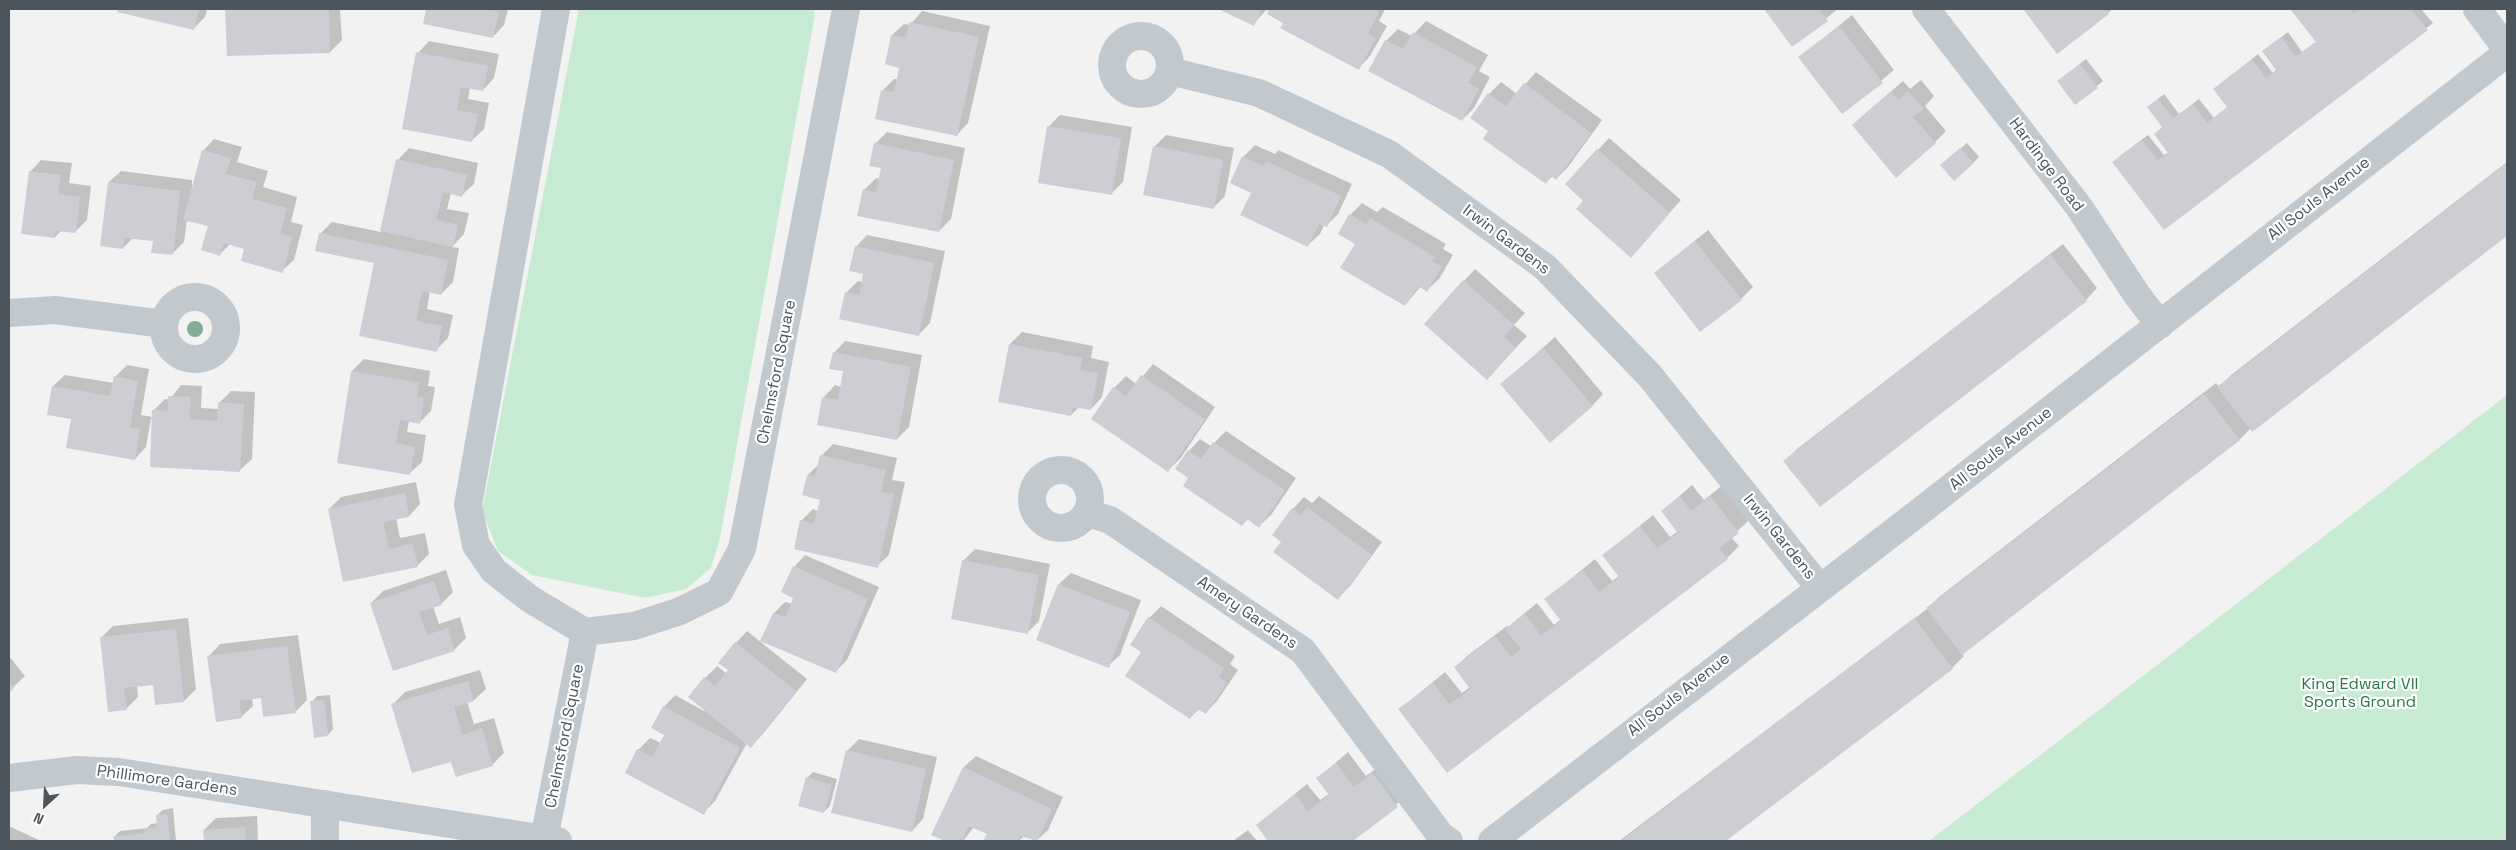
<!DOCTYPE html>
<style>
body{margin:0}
#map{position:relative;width:2516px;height:850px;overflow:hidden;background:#f3f2f2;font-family:"Space Grotesk",sans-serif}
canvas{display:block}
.frame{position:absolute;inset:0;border:10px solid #4b555d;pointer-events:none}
.north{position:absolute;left:20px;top:780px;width:50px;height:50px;-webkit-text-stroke:4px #fff;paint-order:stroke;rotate:205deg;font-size:14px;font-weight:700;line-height:20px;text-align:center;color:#4b555d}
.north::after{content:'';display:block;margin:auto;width:18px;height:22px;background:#4b555d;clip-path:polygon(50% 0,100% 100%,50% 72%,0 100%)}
</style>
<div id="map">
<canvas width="2516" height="850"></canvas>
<div class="frame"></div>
<div class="north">N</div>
</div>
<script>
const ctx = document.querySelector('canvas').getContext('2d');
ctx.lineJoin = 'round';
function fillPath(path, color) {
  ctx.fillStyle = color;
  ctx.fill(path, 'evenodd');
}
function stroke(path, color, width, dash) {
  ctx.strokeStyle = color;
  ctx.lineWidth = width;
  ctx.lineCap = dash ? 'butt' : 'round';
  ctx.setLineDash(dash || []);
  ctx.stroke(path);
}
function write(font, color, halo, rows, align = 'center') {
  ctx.font = font + ' "Space Grotesk",sans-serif';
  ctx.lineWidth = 4.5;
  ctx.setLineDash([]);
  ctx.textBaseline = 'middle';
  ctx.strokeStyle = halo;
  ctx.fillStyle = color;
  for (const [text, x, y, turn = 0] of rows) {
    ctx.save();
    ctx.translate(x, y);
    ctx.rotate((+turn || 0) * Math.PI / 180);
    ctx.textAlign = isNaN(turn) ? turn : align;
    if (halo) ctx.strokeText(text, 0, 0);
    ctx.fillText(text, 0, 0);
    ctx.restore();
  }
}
fillPath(new Path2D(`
 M 579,9 L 814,9 L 815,15 L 720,538 L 711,568 L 686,589 L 645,598 L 532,575 L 498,551 L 482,511 Z
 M 2507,395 L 2507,841 L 1929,841 Z`), '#c6ebd2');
fillPath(new Path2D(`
 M 119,9 L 207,9 L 205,17 L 193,29 L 118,11 Z
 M 226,9 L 340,9 L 342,40 L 330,52 L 228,55 Z
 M 427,9 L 508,9 L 504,25 L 493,37 L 424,23 Z
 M 1222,9 L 1267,9 L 1253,25 Z
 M 1271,9 L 1385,9 L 1379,21 L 1387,26 L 1370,56 L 1359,68 L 1268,13 Z
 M 1766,9 L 1838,9 L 1792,45 Z
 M 2025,9 L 2113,9 L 2058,52 Z
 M 2292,9 L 2421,9 L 2433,23 L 2165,228 L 2120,156 L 2148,135 L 2164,155 L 2169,152 L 2163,126 L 2148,107 L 2164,94 L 2179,114 L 2199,99 L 2214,118 L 2228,107 L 2215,89 L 2258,54 L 2273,73 L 2277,69 L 2270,46 L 2288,32 L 2302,52 L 2317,41 Z
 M 922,11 L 990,26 L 968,123 L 957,135 L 883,90 L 894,79 L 898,79 L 900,67 L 892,35 L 904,24 L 910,25 Z
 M 1852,15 L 1894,70 L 1842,113 L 1800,57 Z
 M 1426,21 L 1488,55 L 1479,71 L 1490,77 L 1474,108 L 1462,120 L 1386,41 L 1398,29 L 1412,36 Z
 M 429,41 L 499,54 L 494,78 L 483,90 L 470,88 L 468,99 L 489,103 L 484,129 L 472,140 L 418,53 Z
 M 2086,59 L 2103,81 L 2076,103 L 2058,81 Z
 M 1536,72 L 1602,120 L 1568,167 L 1556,179 L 1553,176 L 1545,183 L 1489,94 L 1501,82 L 1517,94 Z
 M 1921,80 L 1934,96 L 1925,106 L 1946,131 L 1935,142 L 1865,114 L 1903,81 L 1910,89 Z
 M 1060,115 L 1132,127 L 1123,182 L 1111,194 L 1048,127 Z
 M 887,132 L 965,148 L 951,219 L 939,231 L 864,190 L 876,178 L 880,179 L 883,167 L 875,144 Z
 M 1166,135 L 1234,148 L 1225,196 L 1213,208 L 1154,147 Z
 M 1609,138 L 1681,200 L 1631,256 L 1585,200 L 1567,184 Z
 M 214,139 L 242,147 L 237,162 L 268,171 L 263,187 L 297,197 L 291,222 L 303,225 L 294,260 L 282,271 L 246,248 L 230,244 L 220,254 L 209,225 L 187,219 L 184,242 L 172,254 L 154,240 L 133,238 L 123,248 L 109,182 L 121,171 L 192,180 L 192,191 L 203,151 Z
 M 1967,143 L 1979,157 L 1973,163 L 1947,160 Z
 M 1255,145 L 1275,154 L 1278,150 L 1352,184 L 1338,214 L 1326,226 L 1324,225 L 1320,234 L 1308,245 L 1253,192 L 1232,182 L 1243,157 Z
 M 409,148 L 478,163 L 474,184 L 462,195 L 451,193 L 447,209 L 469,213 L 464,234 L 452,247 L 459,248 L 453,282 L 441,294 L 430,291 L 427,309 L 453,315 L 448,338 L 436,350 L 375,262 L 320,234 L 332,222 L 381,232 L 398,160 Z
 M 41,160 L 72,163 L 69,183 L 91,186 L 87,220 L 75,232 L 62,230 L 55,237 L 30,172 Z
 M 2507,162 L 2507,234 L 2253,431 L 2251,428 L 2240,439 L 1961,653 L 1964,656 L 1952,668 L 1723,841 L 1619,841 L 1927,609 L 1939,597 L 2216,383 L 2219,387 L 2231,375 Z
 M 1362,203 L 1377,212 L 1383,207 L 1446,244 L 1443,249 L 1453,255 L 1439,279 L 1427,290 L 1421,286 L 1405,305 L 1356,243 L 1350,215 Z
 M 1708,230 L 1753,287 L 1741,299 L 1655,273 Z
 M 867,235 L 945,251 L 930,323 L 919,334 L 846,293 L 858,281 L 863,282 L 865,273 L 856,247 Z
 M 2063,244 L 2097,288 L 2086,300 L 1785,461 L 1797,449 Z
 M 1475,269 L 1525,313 L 1514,325 L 1527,336 L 1487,378 L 1464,281 Z
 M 1022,332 L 1093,346 L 1091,358 L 1109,362 L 1102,397 L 1091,409 L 1079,407 L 1071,415 L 1010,344 Z
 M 1555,337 L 1603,394 L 1592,406 L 1502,384 Z
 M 845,341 L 922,355 L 909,427 L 897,439 L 819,424 L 824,397 L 835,385 L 842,387 L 845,370 L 834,353 Z
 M 364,359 L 430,371 L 428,386 L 435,387 L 431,411 L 419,423 L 409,421 L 407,432 L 426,435 L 422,462 L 410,473 L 339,462 L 352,371 Z
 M 1153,364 L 1215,407 L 1180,459 L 1168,470 L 1114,388 L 1126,376 L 1136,384 Z
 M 127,365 L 149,369 L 141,415 L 153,417 L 154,410 L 165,399 L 170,399 L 181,385 L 202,386 L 201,408 L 219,409 L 219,403 L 231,391 L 255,392 L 252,459 L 240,470 L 151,418 L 146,447 L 135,459 L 72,418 L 53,386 L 65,375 L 114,383 L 115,377 Z
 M 1226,431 L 1296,478 L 1271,515 L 1259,526 L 1248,519 L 1242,525 L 1189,451 L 1200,439 L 1211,446 Z
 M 833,444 L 897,458 L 892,480 L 905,482 L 889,555 L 877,566 L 801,521 L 813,509 L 818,511 L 821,499 L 808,475 L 819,464 L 821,456 Z
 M 416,482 L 420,504 L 409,516 L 396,518 L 400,538 L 425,533 L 429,554 L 417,566 L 344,580 L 329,509 L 341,497 Z
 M 1692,485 L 1704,500 L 1723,485 L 1749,520 L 1731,537 L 1739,546 L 1727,558 L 1447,771 L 1400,709 L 1445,672 L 1462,693 L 1470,687 L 1455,668 L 1467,656 L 1507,626 L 1508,627 L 1537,603 L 1554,625 L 1561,619 L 1546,599 L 1595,559 L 1612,581 L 1619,576 L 1604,555 L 1653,515 L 1670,537 L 1678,531 L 1662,511 Z
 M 1319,496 L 1382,542 L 1350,586 L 1338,598 L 1282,542 L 1293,509 L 1304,497 L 1312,503 Z
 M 975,549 L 1050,564 L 1039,621 L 1028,632 L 963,561 Z
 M 805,555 L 879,587 L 847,660 L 835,672 L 774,613 L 785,602 L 792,604 L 795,597 L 794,567 Z
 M 446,570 L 453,592 L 441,604 L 433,606 L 439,624 L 460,617 L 466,638 L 455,649 L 393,669 L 371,603 L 383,591 Z
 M 1071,573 L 1141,600 L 1120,655 L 1108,666 L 1059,584 Z
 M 1161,606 L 1235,656 L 1230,664 L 1238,670 L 1217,701 L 1205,713 L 1199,709 L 1190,718 L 1142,652 L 1149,618 Z
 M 188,618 L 196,689 L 184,701 L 154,684 L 137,685 L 138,697 L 126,709 L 102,637 L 113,626 Z
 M 747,631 L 807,679 L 762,735 L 751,746 L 747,743 L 715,801 L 703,813 L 627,772 L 638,750 L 650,738 L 661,743 L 665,735 L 664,707 L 675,695 L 704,711 L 705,678 L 717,666 L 727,674 L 730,670 L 736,643 Z
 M 298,635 L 307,700 L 296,711 L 262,697 L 252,698 L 253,706 L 241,717 L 209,656 L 220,644 Z
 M 9,656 L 25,676 L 9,691 Z
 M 480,670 L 486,689 L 474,700 L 467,702 L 474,724 L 494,718 L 504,753 L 493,764 L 457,775 L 452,760 L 393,704 L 405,692 Z
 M 330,695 L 333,729 L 328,735 L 312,702 L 317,696 Z
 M 859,739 L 937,757 L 923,819 L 912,831 L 847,751 Z
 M 1348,752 L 1366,776 L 1384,763 L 1409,794 L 1351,841 L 1268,841 L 1257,825 L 1307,784 L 1320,800 L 1329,794 L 1317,779 Z
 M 976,756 L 1063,797 L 1048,830 L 1036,841 L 1024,836 L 1019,841 L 985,841 L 988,834 L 974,827 L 963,841 L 948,841 L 932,834 L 964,767 Z
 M 813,772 L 837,779 L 830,806 L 824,812 L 807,778 Z
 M 173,808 L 176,841 L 115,841 L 114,837 L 120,831 L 147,828 L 151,824 L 158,823 L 157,815 L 163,810 Z
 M 257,816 L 258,841 L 205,841 L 204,830 L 216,818 Z
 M 9,826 L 41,841 L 9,841 Z
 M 1248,830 L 1257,841 L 1233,841 Z`), '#0003');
fillPath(new Path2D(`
 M 118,9 L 199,9 L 194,30 L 117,12 Z
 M 225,9 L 329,9 L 330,53 L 227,56 Z
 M 426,9 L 483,9 L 499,12 L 493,38 L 423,24 Z
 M 1218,9 L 1262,9 L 1254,26 Z
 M 1269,9 L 1374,9 L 1379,12 L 1368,33 L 1376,38 L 1359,70 L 1280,28 L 1283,23 L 1267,14 Z
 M 1764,9 L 1819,9 L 1828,21 L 1792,47 Z
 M 2023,9 L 2105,9 L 2109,14 L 2057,54 Z
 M 2290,9 L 2351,9 L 2354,13 L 2359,9 L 2411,9 L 2428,30 L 2164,230 L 2112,162 L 2142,140 L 2158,160 L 2168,153 L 2154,134 L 2162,127 L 2147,107 L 2158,99 L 2173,118 L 2193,104 L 2207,123 L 2227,107 L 2213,89 L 2252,59 L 2266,78 L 2276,70 L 2262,51 L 2281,37 L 2296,57 L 2316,42 Z
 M 909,22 L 979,37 L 957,136 L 875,119 L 881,90 L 894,92 L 899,68 L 885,64 L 891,35 L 906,38 Z
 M 1839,26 L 1883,83 L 1842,114 L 1798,57 Z
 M 1413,32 L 1477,67 L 1468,83 L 1479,89 L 1462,121 L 1368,71 L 1385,40 L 1403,49 Z
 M 416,52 L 488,66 L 483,91 L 461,87 L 457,110 L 478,114 L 472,142 L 402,129 Z
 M 2080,64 L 2098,88 L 2075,105 L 2057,81 Z
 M 1524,83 L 1591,133 L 1556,180 L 1551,176 L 1546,184 L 1483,139 L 1488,131 L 1470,118 L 1488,93 L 1506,106 Z
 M 1891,91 L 1898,100 L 1908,91 L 1924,109 L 1913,117 L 1936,143 L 1896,178 L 1852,125 Z
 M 1047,126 L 1121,138 L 1112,195 L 1038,183 Z
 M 874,143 L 954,160 L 939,232 L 857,216 L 863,189 L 876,192 L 881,168 L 869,166 Z
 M 1153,146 L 1223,160 L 1214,209 L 1143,195 Z
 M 1960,148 L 1974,163 L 1954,181 L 1940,165 Z
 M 1597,149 L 1670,213 L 1631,258 L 1576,209 L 1583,201 L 1565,184 Z
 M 202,150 L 231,158 L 226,174 L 257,182 L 252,199 L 287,208 L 280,234 L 292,237 L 283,273 L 241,261 L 244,249 L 224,243 L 220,256 L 201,250 L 208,226 L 183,220 Z
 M 1242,156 L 1263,166 L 1266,161 L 1341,196 L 1327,227 L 1319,224 L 1308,247 L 1240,215 L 1251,193 L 1230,183 Z
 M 396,159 L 467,175 L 462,197 L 443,192 L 436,220 L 458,225 L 453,247 L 380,231 Z
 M 2507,163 L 2507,236 L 2252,432 L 2217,387 Z
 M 29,171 L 61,175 L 58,194 L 80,197 L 76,233 L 56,231 L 55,238 L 21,234 Z
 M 108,182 L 180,191 L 173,255 L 151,253 L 153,241 L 124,238 L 123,249 L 100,246 Z
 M 1349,214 L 1366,224 L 1370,218 L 1435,257 L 1432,261 L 1442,267 L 1427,292 L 1418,286 L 1405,306 L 1340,268 L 1355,244 L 1338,234 Z
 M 319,233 L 448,260 L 441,295 L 422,291 L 416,321 L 442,326 L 437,352 L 359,336 L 374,263 L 315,251 Z
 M 1695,241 L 1742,300 L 1700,332 L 1654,273 Z
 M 855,246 L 934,263 L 919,336 L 839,319 L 845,292 L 859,295 L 861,286 L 863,274 L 849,271 Z
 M 2050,254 L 2087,301 L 1820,507 L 1783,461 Z
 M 1463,280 L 1514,325 L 1504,337 L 1516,348 L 1487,380 L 1424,324 Z
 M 1009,344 L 1082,358 L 1080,370 L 1098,373 L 1091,410 L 1073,407 L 1071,416 L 998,402 Z
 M 1543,348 L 1593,406 L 1550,443 L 1500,384 Z
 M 833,352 L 911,367 L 897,440 L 817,425 L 822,397 L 838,400 L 843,371 L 829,369 Z
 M 351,371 L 419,383 L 417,397 L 424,398 L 420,424 L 400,420 L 396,443 L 415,447 L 410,475 L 337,463 Z
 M 1141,375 L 1205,419 L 1168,472 L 1091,419 L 1113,387 L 1126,396 Z
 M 114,376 L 138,381 L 130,427 L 140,429 L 135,460 L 66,448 L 71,419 L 47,415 L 52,386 L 110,396 Z
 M 2204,394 L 2240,440 L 1962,655 L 1926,608 Z
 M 168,396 L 191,397 L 189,419 L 217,421 L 218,402 L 244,404 L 240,472 L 150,467 L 152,410 L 168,411 Z
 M 1213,442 L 1285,490 L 1259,528 L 1247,519 L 1242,526 L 1183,486 L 1188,478 L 1175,469 L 1188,450 L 1201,459 Z
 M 820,455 L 886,470 L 881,492 L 894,494 L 878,568 L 794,549 L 800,520 L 814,524 L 820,500 L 802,495 L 807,475 L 815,476 Z
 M 405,493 L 409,517 L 383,522 L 389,549 L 413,544 L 418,567 L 343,582 L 328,509 Z
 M 1680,496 L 1691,511 L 1710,496 L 1739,533 L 1719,548 L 1728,559 L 1447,773 L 1398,709 L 1433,683 L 1449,704 L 1460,697 L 1470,689 L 1454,667 L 1495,636 L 1511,657 L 1521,649 L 1505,629 L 1525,614 L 1541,636 L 1561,621 L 1544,599 L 1583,570 L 1599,592 L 1609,585 L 1619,577 L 1602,555 L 1640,526 L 1657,548 L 1678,533 L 1661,511 Z
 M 1307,507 L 1372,555 L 1338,600 L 1273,552 L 1281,542 L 1272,535 L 1292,508 L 1301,515 Z
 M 962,560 L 1039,575 L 1028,634 L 951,619 Z
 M 793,566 L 868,599 L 836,673 L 760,641 L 773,613 L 785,617 L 789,609 L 793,598 L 781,592 Z
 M 434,581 L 442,605 L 419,612 L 427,635 L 448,628 L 455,651 L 393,671 L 370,603 Z
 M 1058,584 L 1130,612 L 1109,668 L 1036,640 Z
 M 1148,617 L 1224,668 L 1219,677 L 1227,682 L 1206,714 L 1197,709 L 1190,719 L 1125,676 L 1141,652 L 1130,645 Z
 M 1914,618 L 1953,669 L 1813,775 L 1726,841 L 1621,841 Z
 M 176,629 L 184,702 L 155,705 L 153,685 L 124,688 L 127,710 L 108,712 L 100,637 Z
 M 735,642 L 796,691 L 751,748 L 688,697 L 704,677 L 715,686 L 728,670 L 718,663 Z
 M 287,646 L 296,713 L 263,717 L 261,698 L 254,699 L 239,701 L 242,718 L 216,722 L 207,656 Z
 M 468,681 L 474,701 L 454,707 L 459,724 L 462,735 L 482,728 L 493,766 L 456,777 L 451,762 L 412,773 L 391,704 Z
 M 9,682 L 14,688 L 9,693 Z
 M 324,700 L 328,736 L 314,738 L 310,701 Z
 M 663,706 L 740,748 L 704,815 L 625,773 L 637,749 L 652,757 L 664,735 L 651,728 Z
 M 846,750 L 926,769 L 912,832 L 831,813 Z
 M 1336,763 L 1354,787 L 1372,773 L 1398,807 L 1353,841 L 1268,841 L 1256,825 L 1295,794 L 1308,811 L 1329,795 L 1316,778 Z
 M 963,767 L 1052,809 L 1037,841 L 1020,836 L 1018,841 L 983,841 L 987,834 L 969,826 L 962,841 L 945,841 L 931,835 Z
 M 806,777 L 832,785 L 824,813 L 798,806 Z
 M 167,814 L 170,841 L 114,841 L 113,837 L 145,833 L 144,829 L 157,827 L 156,815 Z
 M 245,827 L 246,841 L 204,841 L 203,830 Z`), '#ccced3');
stroke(new Path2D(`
 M 556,9 L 468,505 L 476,545 L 494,571 L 530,599 L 585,632 L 634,626 L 678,612 L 719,592 L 742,549 L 846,9
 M 1926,9 L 2079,207 L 2137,295 L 2160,325
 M 2477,9 L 2507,49
 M1112 65a29 29 0 1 1 58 0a29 29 0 1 1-58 0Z
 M 1170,71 L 1259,93 L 1389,154 L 1545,267 L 1650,376 L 1819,587
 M164 328a31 31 0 1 1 62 0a31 31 0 1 1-62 0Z
 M 9,313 L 55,310 L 164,324
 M1032 499a29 29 0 1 1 58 0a29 29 0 1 1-58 0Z
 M 1088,513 L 1110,520 L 1303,651 L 1441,836 L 1449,841
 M 9,778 L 77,770 L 119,772 L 558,841
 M 544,839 L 585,632
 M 325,841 L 325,804
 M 1492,841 L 1909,520 L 2507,53`), '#c1c9ce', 28);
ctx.fillStyle = '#81ae95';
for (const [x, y] of [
 [195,329]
]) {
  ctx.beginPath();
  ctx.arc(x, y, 8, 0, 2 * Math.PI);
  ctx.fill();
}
write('16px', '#4b555d', '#fff', [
 ["Hardinge Road",2046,165,53],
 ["All Souls Avenue",2319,199,-38],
 ["Irwin Gardens",1506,240,37],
 ["Chelmsford Square",777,372,-79],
 ["All Souls Avenue",2001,449,-38],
 ["Irwin Gardens",1779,537,51],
 ["Amery Gardens",1247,613,34],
 ["All Souls Avenue",1679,695,-38],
 ["Chelmsford Square",565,736,-79],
 ["Phillimore Gardens",167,781,8]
]);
write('16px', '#237749', '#fff', [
 ["King Edward VII",2360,685],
 ["Sports Ground",2360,703]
]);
</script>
